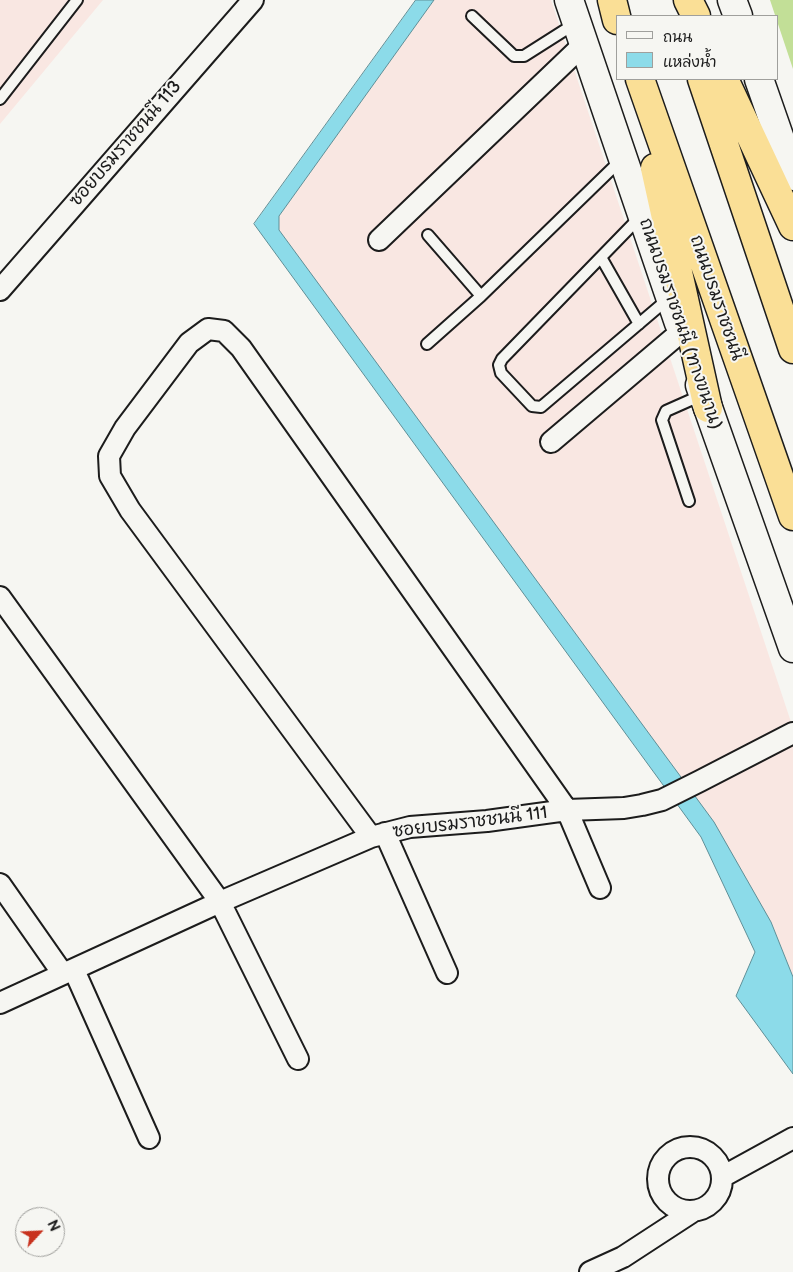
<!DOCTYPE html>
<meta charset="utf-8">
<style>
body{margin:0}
#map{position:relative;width:793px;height:1272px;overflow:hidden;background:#f6f6f2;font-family:"Balsamiq Sans","Playpen Sans Thai",sans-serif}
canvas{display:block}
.legend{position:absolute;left:616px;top:15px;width:162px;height:65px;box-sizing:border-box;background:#f6f6f2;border:1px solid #9f9f9c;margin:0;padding:6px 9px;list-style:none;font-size:15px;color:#1c1c1c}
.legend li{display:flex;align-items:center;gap:10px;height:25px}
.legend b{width:25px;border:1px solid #9f9f9c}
.north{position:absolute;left:15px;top:1207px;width:50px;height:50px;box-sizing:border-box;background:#f6f6f2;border:1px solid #9f9f9c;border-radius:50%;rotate:65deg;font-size:14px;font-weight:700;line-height:20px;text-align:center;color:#1c1c1c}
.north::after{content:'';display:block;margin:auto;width:18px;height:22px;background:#c8321e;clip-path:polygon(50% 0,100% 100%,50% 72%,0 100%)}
</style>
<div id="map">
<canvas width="793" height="1272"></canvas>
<ul class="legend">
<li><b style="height:6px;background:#f6f6f2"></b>ถนน</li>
<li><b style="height:14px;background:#8cdbe9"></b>แหล่งน้ำ</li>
</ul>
<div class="north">N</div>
</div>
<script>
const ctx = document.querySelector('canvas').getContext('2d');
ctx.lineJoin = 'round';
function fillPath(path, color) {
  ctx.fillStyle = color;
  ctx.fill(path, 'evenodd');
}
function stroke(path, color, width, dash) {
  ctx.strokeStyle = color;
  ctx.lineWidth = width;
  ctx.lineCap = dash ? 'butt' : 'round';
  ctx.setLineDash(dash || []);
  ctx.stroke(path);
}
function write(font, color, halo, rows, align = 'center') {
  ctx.font = font + ' "Balsamiq Sans","Playpen Sans Thai",sans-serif';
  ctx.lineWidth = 4;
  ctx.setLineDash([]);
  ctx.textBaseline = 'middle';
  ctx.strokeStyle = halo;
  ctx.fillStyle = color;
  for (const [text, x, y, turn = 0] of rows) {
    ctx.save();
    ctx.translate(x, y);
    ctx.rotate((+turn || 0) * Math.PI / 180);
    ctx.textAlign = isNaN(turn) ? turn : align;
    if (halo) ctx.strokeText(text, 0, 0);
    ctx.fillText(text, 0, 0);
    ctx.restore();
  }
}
fillPath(new Path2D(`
 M 0,0 L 103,0 L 0,124 Z
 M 434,0 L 551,0 L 793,728 L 793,977 L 771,922 L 279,230 L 279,216 Z`), '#f9e7e2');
fillPath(new Path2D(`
 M 770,0 L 793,0 L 793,69 Z`), '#c2df97');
const water = new Path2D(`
 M 416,0 L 434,0 L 279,216 L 279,230 L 714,822 L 771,922 L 793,977 L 793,1074 L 736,996 L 755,952 L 701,837 L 254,224 Z`);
fillPath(water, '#8cdbe9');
stroke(water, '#5f8f97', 1);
const service = new Path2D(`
 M 472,16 L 514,56 L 524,56 L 576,23
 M 0,99 L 77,0
 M 640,217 L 502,359 L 499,365 L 501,373 L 532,406 L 541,407 L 668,299
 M 428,235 L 481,296
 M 602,259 L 639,324
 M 427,344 L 481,296 L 622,159
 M 689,501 L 662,420 L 666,411 L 702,395`);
const minor = new Path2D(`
 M 379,240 L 584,44
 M 0,290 L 253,0
 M 551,442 L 682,331
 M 0,597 L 220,902 L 298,1059
 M 385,833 L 447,973
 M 371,837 L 130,510 L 110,476 L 109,456 L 125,428 L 189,343 L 208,329 L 224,331 L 241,348 L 567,810 L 600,888
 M 0,884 L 63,974
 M 74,970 L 149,1138
 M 0,1003 L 220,902 L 371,837 L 410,827 L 487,821 L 567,810 L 624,808 L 642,805 L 662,800 L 700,781 L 793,733
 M658 1179a32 32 0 1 1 64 0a32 32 0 1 1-64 0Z
 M 722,1177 L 793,1138
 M 590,1272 L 623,1257 L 692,1212`);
const secondary = new Path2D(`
 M 569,0 L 679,323
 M 732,0 L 738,16
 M 759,79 L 793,176
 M 700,385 L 793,648`);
const trunk = new Path2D(`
 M 612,0 L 617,20
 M 688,0 L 696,16
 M 640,79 L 793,516
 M 702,79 L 793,349
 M 724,79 L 793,226
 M 655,168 L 708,408`);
stroke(service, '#1c1c1c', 14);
stroke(minor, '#1c1c1c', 24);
stroke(secondary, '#1c1c1c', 31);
stroke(trunk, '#1c1c1c', 31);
stroke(service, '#f6f6f2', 10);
stroke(minor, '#f6f6f2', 20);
stroke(secondary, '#f6f6f2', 28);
stroke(trunk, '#fadf96', 28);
write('18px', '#1c1c1c', '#f6f6f2', [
 ["ซอยบรมราชชนนี 113",126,144,-49],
 ["ถนนบรมราชชนนี",716,298,71],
 ["ถนนบรมราชชนนี (ทางขนาน)",680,324,71],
 ["ซอยบรมราชชนนี 111",470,823,-7]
]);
</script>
